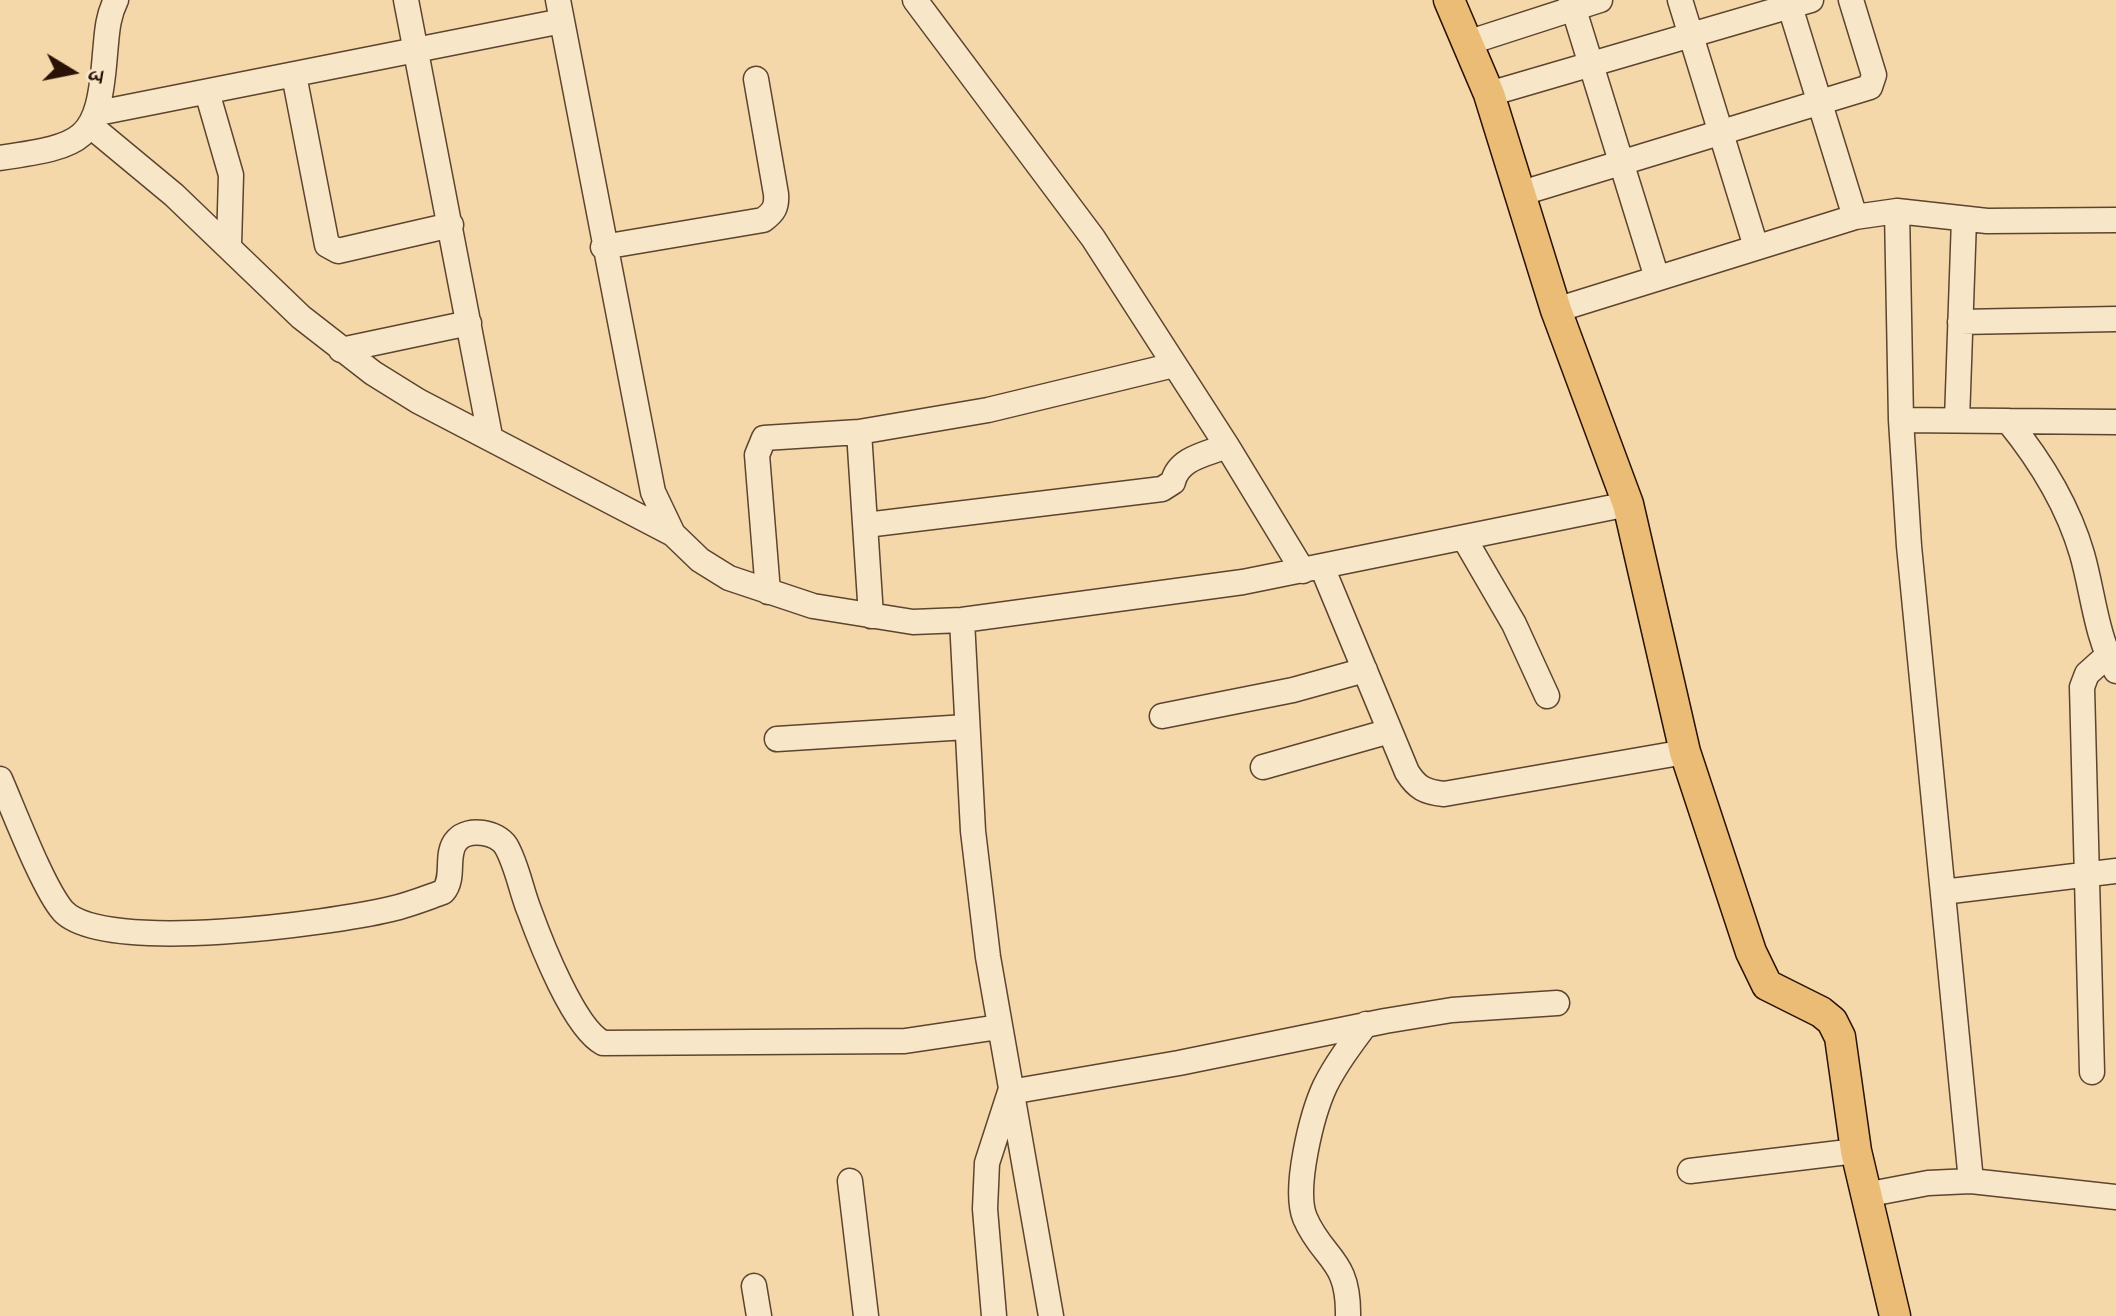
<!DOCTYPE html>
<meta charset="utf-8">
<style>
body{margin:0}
#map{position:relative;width:2116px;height:1316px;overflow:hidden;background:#f5d8aa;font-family:"IM FELL Great Primer","Noto Serif Devanagari",serif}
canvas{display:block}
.north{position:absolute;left:32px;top:32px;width:80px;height:80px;-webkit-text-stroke:6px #f8e6c8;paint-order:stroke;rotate:100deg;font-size:22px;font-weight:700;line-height:32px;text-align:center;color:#291206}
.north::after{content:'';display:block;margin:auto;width:28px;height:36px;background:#291206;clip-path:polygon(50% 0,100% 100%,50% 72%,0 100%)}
</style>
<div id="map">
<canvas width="2116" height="1316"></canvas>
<div class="north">उ</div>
</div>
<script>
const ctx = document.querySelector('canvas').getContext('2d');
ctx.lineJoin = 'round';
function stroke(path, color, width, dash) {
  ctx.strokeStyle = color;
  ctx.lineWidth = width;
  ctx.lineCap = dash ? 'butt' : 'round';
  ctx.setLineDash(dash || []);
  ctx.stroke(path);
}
const minor = new Path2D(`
 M 406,0 L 490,436
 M 558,0 L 653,492 L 673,534 L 700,560 L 729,578 L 813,606 L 913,622 L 962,620 L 1243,582 L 1628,504
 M 915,0 L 1093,238 L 1227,446 L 1303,571
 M 1571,0 L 1657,278
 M 1680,0 L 1756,247
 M 1788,0 L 1855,217
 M 1470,42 L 1600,0
 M 294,75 L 327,245 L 338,251 L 451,225
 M 207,92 L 231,175 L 229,245
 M 1489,94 L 1811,0
 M 98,113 L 562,21
 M 92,127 L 174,195 L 301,317 L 373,373 L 418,401 L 673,534
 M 0,158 C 85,145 98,143 105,54 C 107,34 107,18 116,0
 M 1522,193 L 1870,87 L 1874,75 L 1851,0
 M 1897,211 L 1901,420 L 1909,546 L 1971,1181
 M 603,247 L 763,220 C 774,212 777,207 776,194 L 756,79
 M 1556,310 L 1855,217 L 1897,211 L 1987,221 L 2116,220
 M 1960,322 L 2116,319
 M 341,350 L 469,323
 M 1901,420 L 2116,422
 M 1957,420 L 1964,219
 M 2008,421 C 2039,459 2068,506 2082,554 C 2093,592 2096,637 2116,671
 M 859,432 L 871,616
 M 866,525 L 1162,489 L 1173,482 C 1178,458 1207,454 1227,446
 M 1464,538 L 1514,624 L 1547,696
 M 1322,567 L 1407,772 C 1417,788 1425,792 1444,794 L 1685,752
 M 768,592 L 757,455 L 764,438 L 859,432 L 988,410 L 1174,365
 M 962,620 L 973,831 L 988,957 L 1051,1316
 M 1162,716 L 1293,690 L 1365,670
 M 777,739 L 966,727
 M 1263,767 L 1390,731
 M 0,779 C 14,811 43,888 63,911 C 104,955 332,923 391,909 C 409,905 426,898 443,892 C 456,877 444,854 457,840 C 469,827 497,832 506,846 C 517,865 521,890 529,910 C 541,943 574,1028 603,1043 L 905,1041 L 999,1027
 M 1943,892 L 2116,871
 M 2092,1072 L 2082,687 L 2087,674 L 2107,656
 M 1690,1171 L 1856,1151
 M 850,1181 L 866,1316
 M 1865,1195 L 1928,1183 L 1971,1181 L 2116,1197
 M 754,1286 L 759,1316
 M 994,1316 L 985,1209 L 987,1163 L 1010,1092 L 1179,1063 L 1385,1021 L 1452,1010 L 1557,1003
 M 1348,1316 C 1349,1258 1323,1260 1305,1218 C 1293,1189 1312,1114 1325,1086 C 1336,1064 1351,1044 1366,1024`);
const major = new Path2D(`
 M 1449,0 L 1489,94 L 1556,310 L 1628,504 L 1685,752 L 1751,952 L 1767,985 L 1821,1012 L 1832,1021 L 1840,1037 L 1856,1151 L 1895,1316`);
stroke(minor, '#5c442f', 27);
stroke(major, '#291206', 33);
stroke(minor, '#f8e6c8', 24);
stroke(major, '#eabc75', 30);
</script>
